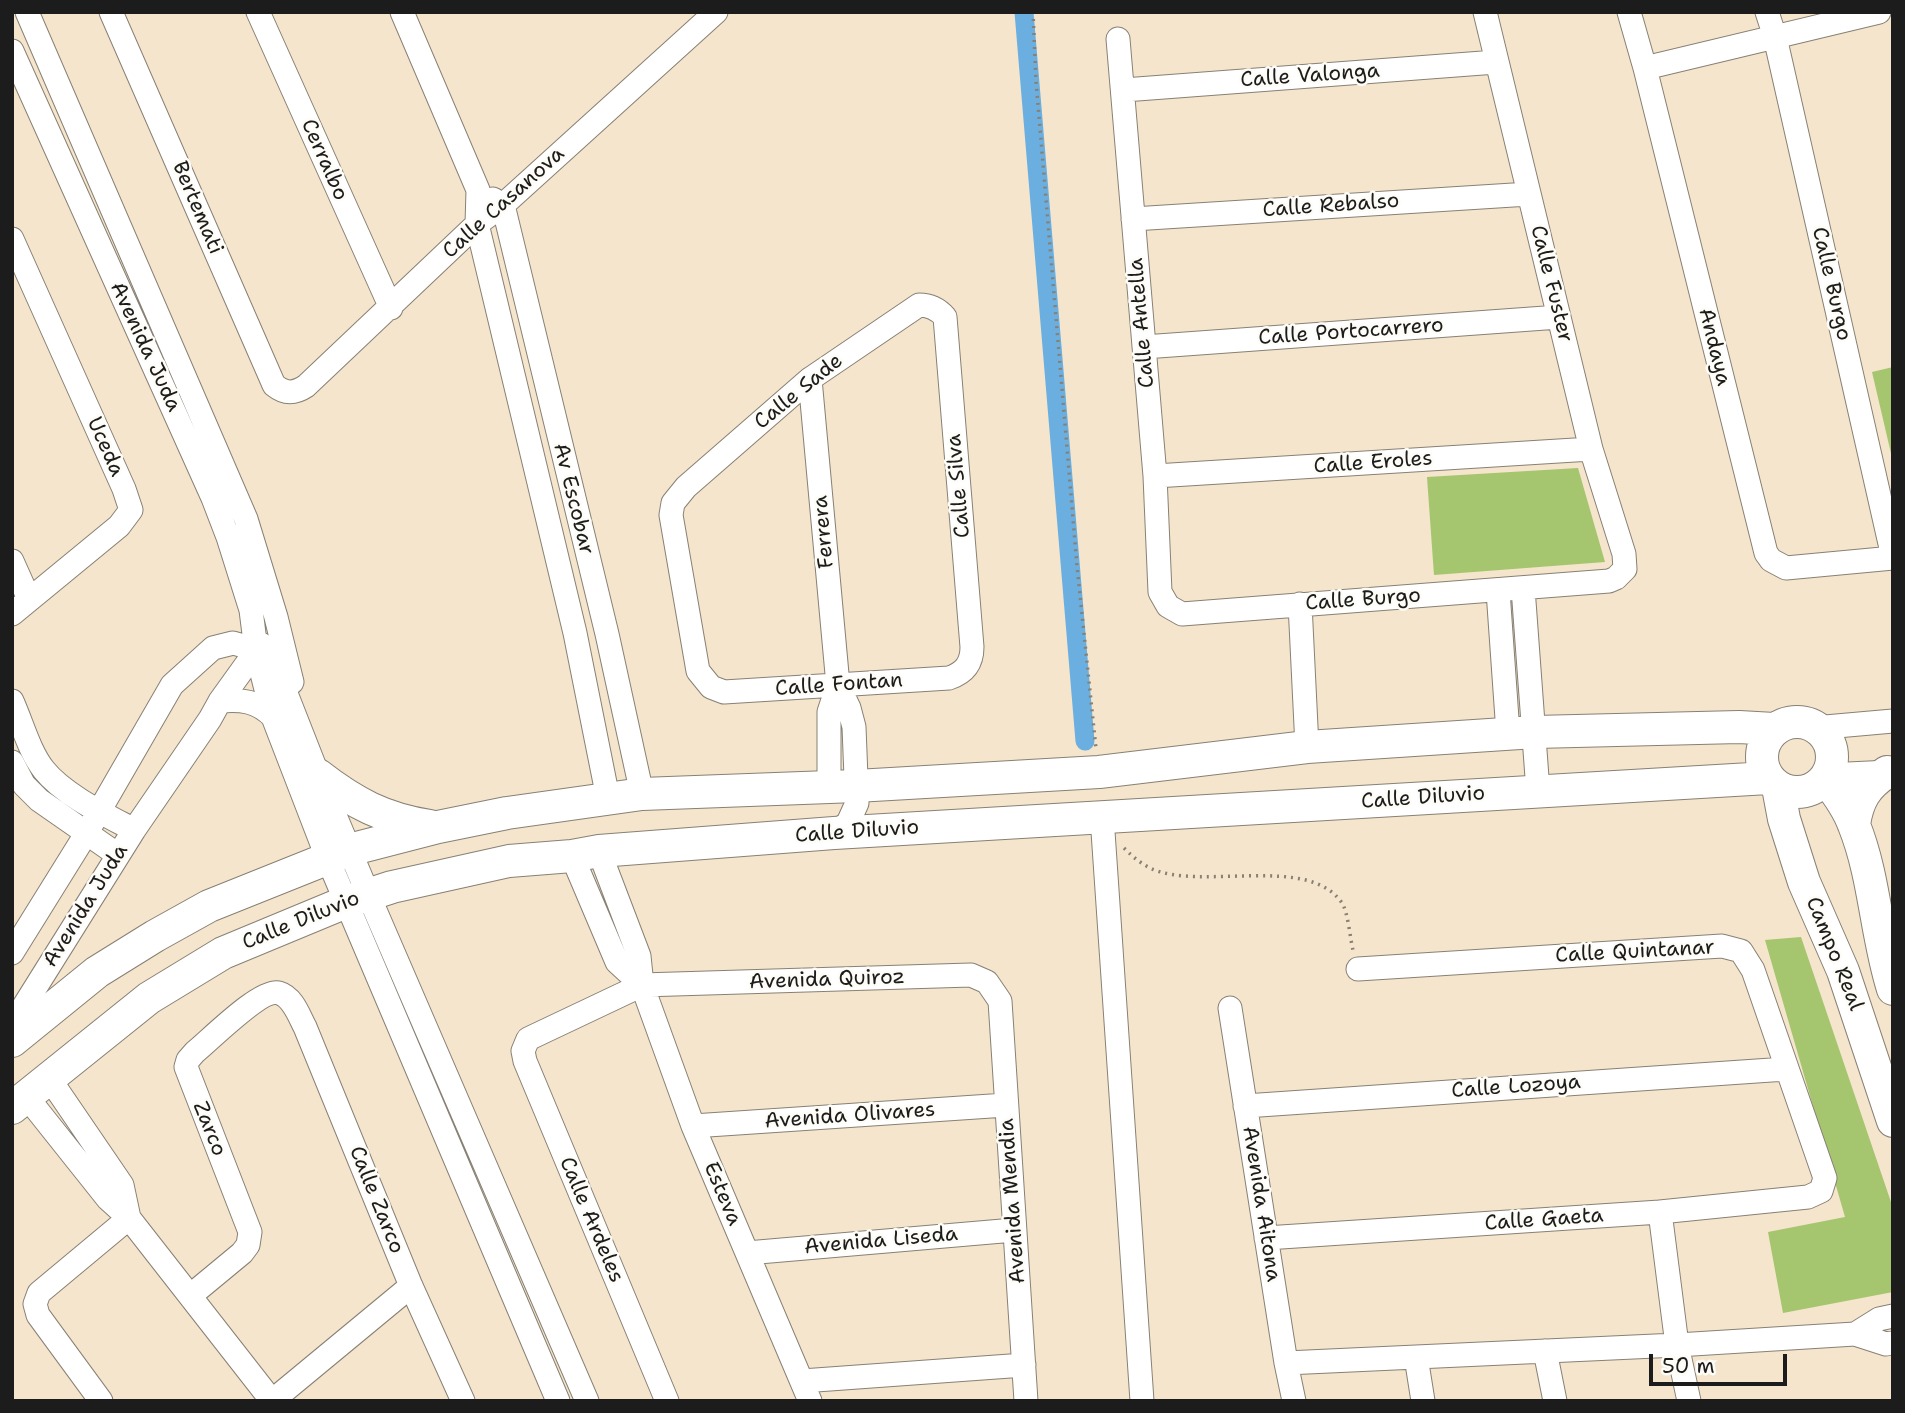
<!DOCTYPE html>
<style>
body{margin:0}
#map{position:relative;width:1905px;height:1413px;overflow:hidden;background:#f4e5cc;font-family:"Shantell Sans",sans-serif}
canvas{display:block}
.frame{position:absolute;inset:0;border:14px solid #1c1c1c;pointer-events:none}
.scale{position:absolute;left:1649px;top:1354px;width:138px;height:32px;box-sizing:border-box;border:4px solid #1c1c1c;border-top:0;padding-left:9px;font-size:21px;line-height:24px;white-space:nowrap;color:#1c1c1c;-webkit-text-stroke:5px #fdfcf7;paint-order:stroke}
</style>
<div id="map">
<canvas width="1905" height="1413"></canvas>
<div class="frame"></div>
<div class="scale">50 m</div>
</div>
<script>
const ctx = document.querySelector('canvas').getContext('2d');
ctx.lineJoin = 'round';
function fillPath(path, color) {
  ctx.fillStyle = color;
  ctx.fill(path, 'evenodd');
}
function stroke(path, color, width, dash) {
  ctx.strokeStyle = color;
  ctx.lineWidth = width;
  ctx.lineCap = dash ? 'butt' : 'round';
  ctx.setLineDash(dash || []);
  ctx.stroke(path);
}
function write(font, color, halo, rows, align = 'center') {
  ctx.font = font + ' "Shantell Sans",sans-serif';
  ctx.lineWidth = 5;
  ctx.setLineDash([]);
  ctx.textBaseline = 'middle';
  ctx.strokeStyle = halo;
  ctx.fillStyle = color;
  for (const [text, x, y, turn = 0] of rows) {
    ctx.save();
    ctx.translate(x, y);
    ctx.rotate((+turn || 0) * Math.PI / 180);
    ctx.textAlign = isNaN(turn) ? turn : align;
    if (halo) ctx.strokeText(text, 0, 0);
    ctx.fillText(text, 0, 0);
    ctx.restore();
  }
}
fillPath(new Path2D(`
 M 1893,367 L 1893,462 L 1872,372 Z
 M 1578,468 L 1605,562 L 1434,575 L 1427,477 Z
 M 1801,937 L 1893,1208 L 1893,1292 L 1783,1313 L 1768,1232 L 1845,1217 L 1765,940 Z`), '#a5c56e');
stroke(new Path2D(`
 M 1024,12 L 1085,741`), '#6aafe0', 19);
const street = new Path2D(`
 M 27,12 L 246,519 L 276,617 L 292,682
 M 111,12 L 274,385 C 285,394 294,394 306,386 L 477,224 L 503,205 L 716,12
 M 258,12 L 391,308
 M 402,12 L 478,190 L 477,224 L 575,633 L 608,798
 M 1629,12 L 1645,68 L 1766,553 L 1771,560 L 1786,568 L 1893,558
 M 1767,12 L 1775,37 L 1893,557
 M 1118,39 L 1155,476 L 1160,592 L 1168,606 L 1182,614 L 1609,581 L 1616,578 L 1625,569 L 1624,554 L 1591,449 L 1485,12
 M 12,51 L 213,498 L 228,537 L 251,610 L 256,650 L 273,717 L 327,857 L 558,1401
 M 1645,68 L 1879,12
 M 1124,90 L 1496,62
 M 493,199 L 503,205 L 607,634 L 642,794
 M 1133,219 L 1529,194
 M 12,239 L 124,489 L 131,510 L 119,526 L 12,614
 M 919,305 C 930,305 938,309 945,317 L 972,647 C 972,664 964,673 949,678 L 724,692 L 711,687 L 698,671 L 671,515 L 673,503 L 686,487 L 810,379 Z
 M 1144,347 L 1559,317
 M 810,379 L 838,685 L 849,708 L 854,727 L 857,803 L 848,823 L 834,833
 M 1155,476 L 1591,449
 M 12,561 L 29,599
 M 1523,588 L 1538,791
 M 1498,591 L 1508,733
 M 1300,604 L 1307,747
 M 12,701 C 22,723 29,751 44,770 C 64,795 106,815 134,830
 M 220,701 C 241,699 258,701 273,717
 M 1814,728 L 1893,721
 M 12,762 L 24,785 L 39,800 L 118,855
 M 1827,775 L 1890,772
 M 829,786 L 829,712 L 838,685
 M 1102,817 L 1142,1401
 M 599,851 L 639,956 L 642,985 L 693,1126 L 810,1401
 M 572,856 L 617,962 L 642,985
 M 12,953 L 86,834 L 172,685 L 213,648 L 233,643 L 262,651 L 267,655 L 278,673 L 318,775 L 368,894 L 587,1401
 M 1230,1008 L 1286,1363 L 1294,1401
 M 12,1025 L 134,830 L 210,719 L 220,701 L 261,644
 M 49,1078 L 122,1185 L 129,1218
 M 26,1096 L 108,1199 L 129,1218 L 272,1401 L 411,1286
 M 1245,1106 L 1786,1069
 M 693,1126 L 1006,1105
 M 1660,1212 L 1677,1345 L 1689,1401
 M 1266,1238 L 1660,1212 L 1808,1197 L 1821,1191 L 1825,1178 L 1753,970 L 1741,951 L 1722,946 L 1358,969
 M 747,1253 L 1014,1230
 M 190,1296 L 242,1253 L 248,1245 L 250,1232 L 186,1067 L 188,1060 L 195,1052 C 210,1040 261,988 279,993 C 293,997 299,1016 305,1027 L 411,1286 L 463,1401
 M 1855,1334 L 1879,1319 L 1893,1316
 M 1545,1351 L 1555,1401
 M 1416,1357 L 1423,1401
 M 1286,1363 L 1677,1345 L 1855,1334 L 1886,1344 L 1893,1343
 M 802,1381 L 1024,1365
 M 101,1401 L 38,1315 L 35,1304 L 39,1293 L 129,1218
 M 667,1401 L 525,1061 L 523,1051 L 528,1039 L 642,985 L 971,975 L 987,982 L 1000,1001 L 1026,1401`);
const secondary = new Path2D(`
 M1762 757a35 35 0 1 1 70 0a35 35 0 1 1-70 0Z
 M 318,775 C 354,803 384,819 430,826
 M 1826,779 C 1837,793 1848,808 1854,825 C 1875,877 1876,936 1893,989
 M 1778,787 L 1784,819 L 1804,882 L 1843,971 L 1893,1121
 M 1854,824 C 1858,799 1866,786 1887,772
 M 12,1041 L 97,972 L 155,936 L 209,906 L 349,850 L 438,827 L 507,813 L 642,794 L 856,786 L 1099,772 L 1307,747 L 1535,732 L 1739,727 L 1774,729
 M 12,1108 L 149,998 L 223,953 L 346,902 L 392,887 L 509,861 L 572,856 L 599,851 L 834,833 L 1768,778`);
stroke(street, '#888074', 25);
stroke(secondary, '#888074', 34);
stroke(new Path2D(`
 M 1033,12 L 1036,81 L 1077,566 L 1096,749
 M 1124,848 C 1132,856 1140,863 1150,868 C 1200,892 1308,853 1342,903 C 1348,912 1350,938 1353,950`), '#888074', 3.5, [2, 5]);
stroke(street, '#fff', 23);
stroke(secondary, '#fff', 32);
write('21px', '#1c1c1c', '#fdfcf7', [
 ["Calle Valonga",1310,76,-4],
 ["Cerralbo",324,160,66],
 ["Calle Casanova",504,203,-42],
 ["Calle Rebalso",1331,206,-4],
 ["Bertemati",197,208,67],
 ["Calle Fuster",1551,284,76],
 ["Calle Burgo",1831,284,77],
 ["Calle Antella",1142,323,-95],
 ["Calle Portocarrero",1351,332,-4],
 ["Avenida Juda",145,347,65],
 ["Andaya",1714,347,76],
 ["Calle Sade",799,392,-39],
 ["Uceda",105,447,66],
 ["Calle Eroles",1373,463,-4],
 ["Calle Silva",959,486,-95],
 ["Av Escobar",573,499,76],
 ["Ferrera",824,532,-95],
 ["Calle Burgo",1363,600,-4],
 ["Calle Fontan",839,685,-4],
 ["Calle Diluvio",1423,798,-4],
 ["Calle Diluvio",857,832,-4],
 ["Avenida Juda",86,906,-58],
 ["Calle Diluvio",301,921,-22],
 ["Calle Quintanar",1635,952,-3],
 ["Campo Real",1834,954,68],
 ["Avenida Quiroz",827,980,-2],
 ["Calle Lozoya",1516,1087,-4],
 ["Avenida Olivares",850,1116,-4],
 ["Zarco",209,1129,68],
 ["Esteva",722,1194,67],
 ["Calle Zarco",376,1200,68],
 ["Avenida Mendia",1013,1201,-94],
 ["Avenida Aitona",1261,1204,81],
 ["Calle Ardeles",591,1220,67],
 ["Calle Gaeta",1544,1220,-4],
 ["Avenida Liseda",881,1241,-5]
]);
</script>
